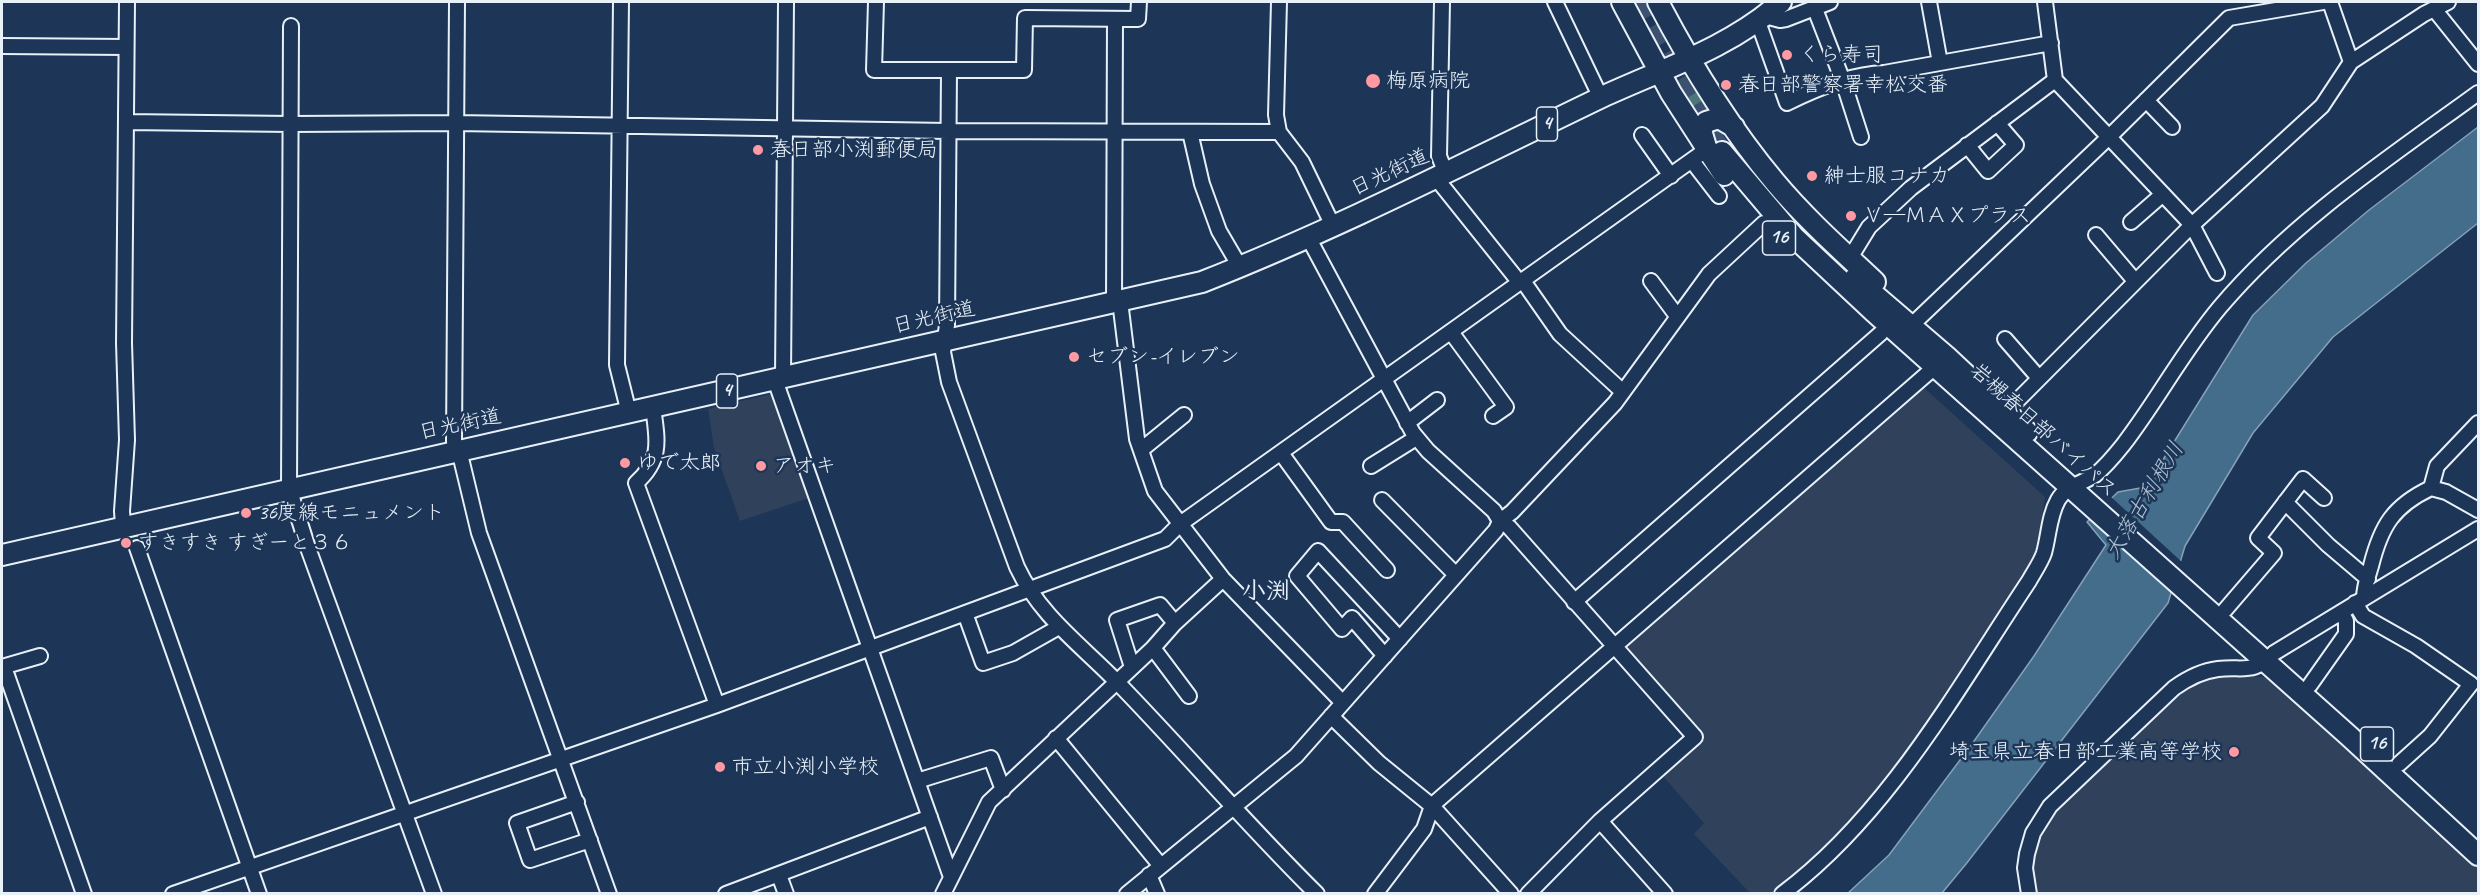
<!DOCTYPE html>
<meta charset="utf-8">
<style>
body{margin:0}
#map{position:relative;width:2480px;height:895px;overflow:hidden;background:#1d3557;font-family:Caveat,sans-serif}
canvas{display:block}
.frame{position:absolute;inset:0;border:3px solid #e8f1f8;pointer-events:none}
</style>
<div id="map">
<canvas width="2480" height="895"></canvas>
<div class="frame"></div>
</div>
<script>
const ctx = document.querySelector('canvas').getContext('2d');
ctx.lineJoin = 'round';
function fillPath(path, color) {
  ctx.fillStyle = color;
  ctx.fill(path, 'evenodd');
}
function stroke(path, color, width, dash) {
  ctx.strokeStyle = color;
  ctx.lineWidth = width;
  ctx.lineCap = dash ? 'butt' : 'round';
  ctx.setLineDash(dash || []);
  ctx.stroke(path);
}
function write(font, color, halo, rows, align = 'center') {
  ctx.font = font + ' Caveat,"Klee One",sans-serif';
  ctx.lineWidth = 5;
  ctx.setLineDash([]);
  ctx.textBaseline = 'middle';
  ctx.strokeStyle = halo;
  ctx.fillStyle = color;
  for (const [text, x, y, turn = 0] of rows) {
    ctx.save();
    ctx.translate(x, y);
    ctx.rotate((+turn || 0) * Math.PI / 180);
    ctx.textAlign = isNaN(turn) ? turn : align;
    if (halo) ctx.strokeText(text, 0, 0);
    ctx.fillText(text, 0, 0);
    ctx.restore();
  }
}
fillPath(new Path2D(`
 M 1921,385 L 2045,497 L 2036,556 L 1964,673 L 1900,767 L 1849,830 L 1777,893 L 1750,893 L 1694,834 L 1704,823 L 1661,774 L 1702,738 L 1620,645 Z
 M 775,393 L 812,497 L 740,521 L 714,448 L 708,409 Z
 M 2227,674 L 2270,678 L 2456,844 L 2478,868 L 2477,894 L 2038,893 L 2034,876 L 2034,854 L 2045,826 L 2056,807 L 2168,699 L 2207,676 Z`), '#30415c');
fillPath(new Path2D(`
 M 1700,86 L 1715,110 L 1704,113 L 1698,118 L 1680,93 Z`), '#4d767b');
const water = new Path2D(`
 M 2478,127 L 2478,223 L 2333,337 L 2253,433 L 2185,546 L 2168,603 L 1966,864 L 1942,893 L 1847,894 L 1889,855 L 1972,744 L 2034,656 L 2106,545 L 2087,522 L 2118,492 L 2146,487 L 2253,315 L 2306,263 L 2369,210 Z`);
fillPath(water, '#446d8b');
stroke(water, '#86a2b7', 1.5);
fillPath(new Path2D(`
 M 2110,496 L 2183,563 L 2175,593 L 2089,516 Z`), '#1d3557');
stroke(new Path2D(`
 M 1634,2 L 1669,69 L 1722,152`), '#3b516f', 20, [20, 10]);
const minor = new Path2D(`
 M 457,2 L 454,442 L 459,450 L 479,533 L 609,894
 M 621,2 L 617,365 L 629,413
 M 876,2 L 874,70 L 1024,70 L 1025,18 L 1138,19 L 1139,2
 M 1279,2 L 1276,115 L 1279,132 L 1302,162 L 1333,226
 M 1442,2 L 1439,156 L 1446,174
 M 1555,2 L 1601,98
 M 1929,2 L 1940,63
 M 2045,2 L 2055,80 L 2192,225 L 2217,273
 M 2330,2 L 2351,62
 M 1815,9 L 1843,81 L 1861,137
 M 2434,9 L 2478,64
 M 1765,16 L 1780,20 L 1786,19 L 1830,2
 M 1755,22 L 1761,30 L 1787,103 C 1817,88 1851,74 1884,73 L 2051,43
 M 291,26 L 289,488 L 308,548 L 434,894
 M 2,46 L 126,47
 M 949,71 L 947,325 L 943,352 L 949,382 L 1017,567 C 1040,616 1080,644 1117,682 C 1185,752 1248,826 1317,894
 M 2146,100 L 2172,127
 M 126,122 L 291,124 L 456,123 L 948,131 L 1279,132
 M 1190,132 L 1202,184 L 1219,231 L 1240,267
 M 1642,135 L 1671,176
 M 1967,145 L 1988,171 L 2016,145 L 1997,123
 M 1692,161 L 1719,196
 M 1436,178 L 1520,283
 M 2131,222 L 2163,194
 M 2096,235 L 2135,281
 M 1308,237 L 1413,433 L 1428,451 L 1494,511 L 1500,521 L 1509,527 L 1695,737 L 1600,821 L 1528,894
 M 1850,258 L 1869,227 L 1911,188 L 2055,80
 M 1523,281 L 1560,334 L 1623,392
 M 1651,281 L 1677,316
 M 1120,301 L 1137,439 L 1155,491 L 1223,579 L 1343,703
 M 1114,303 L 1115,19
 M 1917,320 L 2110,136 L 2229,18 L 2323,2
 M 1451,332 L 1506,407 L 1493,416
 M 2005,339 L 2039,378
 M 783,378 L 786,2
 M 775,380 L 951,877
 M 653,407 C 657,439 663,459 636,483 L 717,705
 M 2006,412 L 2192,225 L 2322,106 L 2351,62 L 2424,14 L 2448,2
 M 1407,423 L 1437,400
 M 1141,450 L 1184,415
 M 1281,453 L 1331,522 L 1343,522 L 1387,570
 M 1371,466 L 1416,438
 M 2431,488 L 2437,466 L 2478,423
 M 1382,500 L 1456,575
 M 2285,502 L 2328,545 L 2368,579
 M 123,525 L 122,511 L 127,440 L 124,343 L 127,2
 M 137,548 L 259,894
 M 2364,598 C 2364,587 2368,576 2371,566 C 2381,526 2393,506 2431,488 L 2446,492 L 2478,510
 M 1574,602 L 1881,333
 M 2355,603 L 2363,616 L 2416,646 L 2471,684 L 2430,736 L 2399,764
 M 2225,610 L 2274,553 L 2258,538 L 2303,479 L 2324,498
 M 965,613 L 983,663 L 1013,653 L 1059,627
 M 1153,648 L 1189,696
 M 1385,656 L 1352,618 L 1342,629 L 1297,576 L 1318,551 L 1400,639
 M 2,667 L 40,656
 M 4,667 L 84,894
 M 1132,667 L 1117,620 L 1160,605 L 1175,623
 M 2310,685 L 2346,634 L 2346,621 L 2341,612
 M 1331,716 L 1379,763 L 1432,806 L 1511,894
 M 1056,738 L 1161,866
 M 917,781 L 991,758 L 1003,790
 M 577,802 L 517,823 L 530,860 L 590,840
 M 1600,821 L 1665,894
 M 779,875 L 786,894
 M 1149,875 L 1157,894
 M 173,894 L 717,705 L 1165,539 L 1180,524 L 1706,150
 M 726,894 L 930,817
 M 943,894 L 989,802 L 1153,648 L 1175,623 L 1223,579
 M 1127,894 L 1296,756 L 1496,530 L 1500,521 L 1512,512 L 1615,403 L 1709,274 L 1764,223
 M 1375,894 L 1424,829 L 1432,806 L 1437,801 L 1928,373
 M 1782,894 C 1888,815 1957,689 2029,581 C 2034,572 2041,562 2044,553 C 2049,535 2049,516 2058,500 C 2065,487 2083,483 2095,475 C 2105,467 2115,455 2123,445 C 2157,401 2183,351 2220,307 C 2293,221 2387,159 2478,93
 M 2029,894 L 2025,868 L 2027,854 L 2033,833 L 2050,806 L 2174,688 C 2188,678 2201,671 2218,669 C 2244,666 2253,675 2274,653 L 2478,529`);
const highway = new Path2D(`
 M 1622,2 L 1671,93 L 1724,175
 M 1658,2 C 1691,65 1729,127 1775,182 C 1805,218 1841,250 1875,282
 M 1706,147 L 1701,130 L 1706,122 L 1719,118 L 1734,127
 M 1722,152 L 1794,237 L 1873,311 L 2349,736 L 2478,855
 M 1855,278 L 1946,356 L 2027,432
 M 2,555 L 1202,282 C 1339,228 1469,161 1602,97 C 1663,69 1731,47 1781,2`);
stroke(minor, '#e8f1f8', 18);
stroke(highway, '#e8f1f8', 24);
stroke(minor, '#1d3557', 14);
stroke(highway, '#1d3557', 20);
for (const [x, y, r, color] of [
 [1787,55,6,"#ff9aa2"],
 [1373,81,8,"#ff9aa2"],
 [1726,85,6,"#ff9aa2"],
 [758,150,6,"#ff9aa2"],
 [1812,176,6,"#ff9aa2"],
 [1851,216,6,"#ff9aa2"],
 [1074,357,6,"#ff9aa2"],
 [625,463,6,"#ff9aa2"],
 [761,466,6,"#ff9aa2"],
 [246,513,6,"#ff9aa2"],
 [126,543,6,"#ff9aa2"],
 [2234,752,6,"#ff9aa2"],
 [720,767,6,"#ff9aa2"]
]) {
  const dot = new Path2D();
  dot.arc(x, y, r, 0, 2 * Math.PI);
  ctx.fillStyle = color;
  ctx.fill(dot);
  stroke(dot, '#1d3557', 2);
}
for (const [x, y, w] of [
 [1547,124,21],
 [1779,238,33],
 [727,391,21],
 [2377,744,33]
]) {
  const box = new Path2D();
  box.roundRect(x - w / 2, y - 17, w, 34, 4.5);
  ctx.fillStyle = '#1d3557';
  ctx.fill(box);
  stroke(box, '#e8f1f8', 1.5);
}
write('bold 20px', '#e8f1f8', null, [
 ["4",1547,124],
 ["16",1779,238],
 ["4",727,391],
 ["16",2377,744]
]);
write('21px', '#e8f1f8', '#1d3557', [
 ["くら寿司",1799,55],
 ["梅原病院",1386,81],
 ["春日部警察署幸松交番",1738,85],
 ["春日部小渕郵便局",770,150],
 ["紳士服コナカ",1824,176],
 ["Ｖ―ＭＡＸプラス",1863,216],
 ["セブン-イレブン",1086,357],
 ["ゆで太郎",637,463],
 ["アオキ",773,466],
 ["36度線モニュメント",258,513],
 ["すきすき すぎーと３６",138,543],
 ["埼玉県立春日部工業高等学校",2222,752,"right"],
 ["市立小渕小学校",732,767]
], 'left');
write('21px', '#e8f1f8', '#1d3557', [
 ["日光街道",1390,173,-25],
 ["日光街道",934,318,-13],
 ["日光街道",460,425,-12],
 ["岩槻春日部バイパス",2043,431,42]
]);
write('italic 22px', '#afc3d2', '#1d3557', [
 ["大落古利根川",2145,501,-59]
]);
write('bold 24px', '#e8f1f8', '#1d3557', [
 ["小渕",1266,592]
]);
</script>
